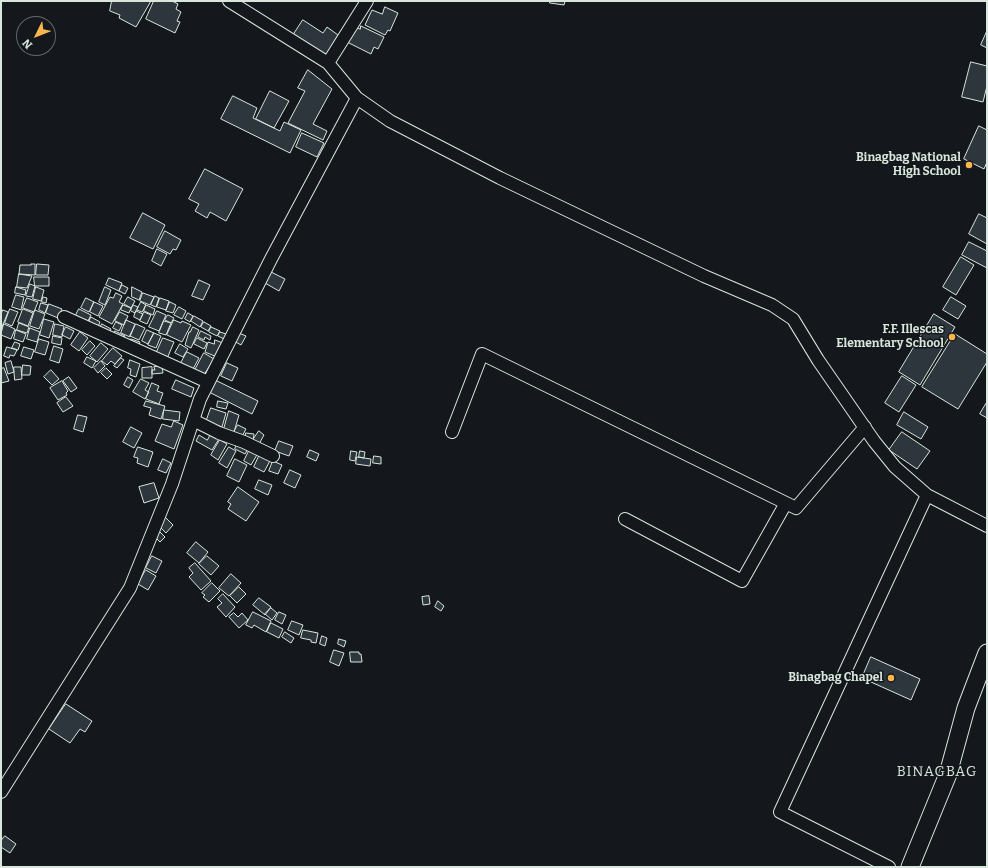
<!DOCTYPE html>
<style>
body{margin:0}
#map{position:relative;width:988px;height:868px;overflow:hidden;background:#14181c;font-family:Bitter,serif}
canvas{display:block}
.frame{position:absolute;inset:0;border:2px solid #d8e6dc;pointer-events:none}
.north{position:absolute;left:16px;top:16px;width:40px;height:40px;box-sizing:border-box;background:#14181c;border:1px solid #626a69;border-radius:50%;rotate:227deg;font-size:11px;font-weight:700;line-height:16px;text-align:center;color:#d8e6dc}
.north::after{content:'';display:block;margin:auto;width:14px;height:18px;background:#ffb74d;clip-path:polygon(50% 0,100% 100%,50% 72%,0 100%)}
</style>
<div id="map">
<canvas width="988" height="868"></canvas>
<div class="frame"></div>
<div class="north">N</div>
</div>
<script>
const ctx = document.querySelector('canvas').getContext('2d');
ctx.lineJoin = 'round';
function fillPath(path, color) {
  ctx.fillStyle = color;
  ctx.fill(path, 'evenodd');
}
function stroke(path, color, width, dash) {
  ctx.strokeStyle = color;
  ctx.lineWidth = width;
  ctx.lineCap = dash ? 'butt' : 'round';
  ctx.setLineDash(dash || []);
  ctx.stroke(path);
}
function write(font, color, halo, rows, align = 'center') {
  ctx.font = font + ' Bitter,serif';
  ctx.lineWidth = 3;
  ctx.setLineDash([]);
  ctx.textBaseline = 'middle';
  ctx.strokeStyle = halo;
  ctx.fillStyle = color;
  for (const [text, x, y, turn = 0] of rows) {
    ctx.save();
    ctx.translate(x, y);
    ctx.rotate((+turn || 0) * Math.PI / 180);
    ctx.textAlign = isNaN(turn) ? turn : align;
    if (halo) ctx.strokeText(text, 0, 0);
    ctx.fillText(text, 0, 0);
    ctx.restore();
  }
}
const building = new Path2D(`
 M 112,1 L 151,1 L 136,27 L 119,18 L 120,15 L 110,11 Z
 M 154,1 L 172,1 L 178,4 L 176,9 L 181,12 L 177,21 L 180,22 L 175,33 L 146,19 Z
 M 550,1 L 565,1 L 564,5 L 550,3 Z
 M 385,7 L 398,13 L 390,31 L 388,30 L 385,35 L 365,25 L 372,10 L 382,14 Z
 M 303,20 L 323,33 L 327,27 L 338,35 L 325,57 L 292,37 Z
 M 361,26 L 384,37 L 378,49 L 374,47 L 371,54 L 347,42 L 355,27 L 360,29 Z
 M 987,31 L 987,48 L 981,45 Z
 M 971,62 L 987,66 L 987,86 L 983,102 L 962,97 Z
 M 308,70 L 332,89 L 313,124 L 327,131 L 323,140 L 288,123 L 305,91 L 298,88 Z
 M 270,91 L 289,101 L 274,128 L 256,119 Z
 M 233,96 L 257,108 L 253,118 L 280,131 L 284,122 L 301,130 L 290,153 L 221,119 Z
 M 979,126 L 987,130 L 987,162 L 984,169 L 964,159 Z
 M 302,133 L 324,143 L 317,157 L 296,147 Z
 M 205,169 L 243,189 L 226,221 L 210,212 L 207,218 L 195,211 L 199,204 L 189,199 Z
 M 143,213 L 165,225 L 153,249 L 130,238 Z
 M 979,214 L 987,218 L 987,244 L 969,234 Z
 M 165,231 L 181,240 L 176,250 L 173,249 L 170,254 L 157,247 Z
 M 969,242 L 987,251 L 987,268 L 962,255 Z
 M 157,249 L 167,254 L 161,266 L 152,261 Z
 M 961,257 L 974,265 L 956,295 L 943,287 Z
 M 31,264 L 35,264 L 35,275 L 19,274 L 20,265 L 31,265 Z
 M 37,264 L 49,265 L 48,275 L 36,275 Z
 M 271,272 L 285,279 L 279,291 L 265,283 Z
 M 19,274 L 32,276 L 27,288 L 17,287 Z
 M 34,277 L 49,277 L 49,286 L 35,286 Z
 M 109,278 L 122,283 L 119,291 L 106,285 Z
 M 199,280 L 210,285 L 203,300 L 192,296 Z
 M 30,284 L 35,286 L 32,297 L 26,296 Z
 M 122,285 L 128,288 L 125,294 L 119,291 Z
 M 16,287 L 26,290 L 25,295 L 15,293 Z
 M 36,287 L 44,290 L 41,301 L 33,299 Z
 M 105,287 L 111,290 L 105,305 L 99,302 Z
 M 132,287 L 142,292 L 139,300 L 132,297 Z
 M 116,293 L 122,296 L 119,302 L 123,304 L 112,324 L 99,317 L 110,297 L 113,298 Z
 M 143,293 L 154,297 L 150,305 L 140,301 Z
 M 16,295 L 24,297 L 21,310 L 12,307 Z
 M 155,296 L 159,298 L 156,307 L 151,305 Z
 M 43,297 L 47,298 L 46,303 L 42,302 Z
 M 128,297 L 135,301 L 131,308 L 124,304 Z
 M 951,297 L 966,306 L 958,319 L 943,310 Z
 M 27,298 L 38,302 L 34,312 L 23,308 Z
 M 86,298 L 94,302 L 89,312 L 81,308 Z
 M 160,298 L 169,301 L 166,310 L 157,307 Z
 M 94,302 L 103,306 L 98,316 L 90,312 Z
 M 141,302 L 146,305 L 142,312 L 137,310 Z
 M 170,302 L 176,305 L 173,313 L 166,311 Z
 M 41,303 L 48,305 L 45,313 L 39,310 Z
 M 49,304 L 62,309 L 58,318 L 46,313 Z
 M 123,305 L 131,308 L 129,313 L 121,310 Z
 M 133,305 L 138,307 L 135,313 L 131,311 Z
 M 146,305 L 155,309 L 153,315 L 144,311 Z
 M 179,307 L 186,311 L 182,319 L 174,315 Z
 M 10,309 L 18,312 L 12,326 L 5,323 Z
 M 23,309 L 33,313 L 28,326 L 18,322 Z
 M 79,309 L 91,315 L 88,321 L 75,317 Z
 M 3,310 L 8,312 L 2,327 L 1,315 Z
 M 35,310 L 45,314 L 39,329 L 30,326 Z
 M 136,311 L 143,314 L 140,320 L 134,317 Z
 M 157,311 L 166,315 L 159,331 L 149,327 Z
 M 120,312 L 128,316 L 124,325 L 115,321 Z
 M 144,312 L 151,315 L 147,324 L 140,321 Z
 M 188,313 L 193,316 L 190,322 L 185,319 Z
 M 934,314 L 955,327 L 920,385 L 899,372 Z
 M 168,315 L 174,318 L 171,323 L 165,320 Z
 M 194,316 L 203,321 L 200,327 L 191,321 Z
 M 91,317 L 100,322 L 97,329 L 88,325 Z
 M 44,319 L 54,322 L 49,338 L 40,335 Z
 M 126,320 L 135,324 L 130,337 L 121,333 Z
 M 174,320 L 181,323 L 182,321 L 191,325 L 182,342 L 167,335 Z
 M 164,321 L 171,323 L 166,335 L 159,333 Z
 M 116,322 L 122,325 L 119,331 L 113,328 Z
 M 204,322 L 211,326 L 208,331 L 201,327 Z
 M 19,323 L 29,327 L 27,333 L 17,330 Z
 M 4,324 L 15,329 L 11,339 L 1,335 Z
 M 55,324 L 64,326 L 62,337 L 53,335 Z
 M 102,324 L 111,329 L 107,337 L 98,332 Z
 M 136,324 L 145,328 L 139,340 L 130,336 Z
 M 66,327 L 74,331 L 70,339 L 62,335 Z
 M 193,327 L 199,330 L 191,348 L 185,345 L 189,332 L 190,332 Z
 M 211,327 L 220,331 L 217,336 L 209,332 Z
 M 30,328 L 40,332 L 37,342 L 27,339 Z
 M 16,330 L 26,334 L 23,342 L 14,339 Z
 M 147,330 L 154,333 L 148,344 L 142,341 Z
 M 115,331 L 125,336 L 121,343 L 111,338 Z
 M 201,331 L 211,336 L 210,340 L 205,337 L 204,340 L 198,337 Z
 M 80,332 L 88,338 L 79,351 L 71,345 Z
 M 220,332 L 226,334 L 224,339 L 218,336 Z
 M 154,333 L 161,336 L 156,348 L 148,345 Z
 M 239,333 L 246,336 L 241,345 L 234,341 Z
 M 955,334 L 987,354 L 987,362 L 958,409 L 922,387 Z
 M 53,336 L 62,338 L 61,345 L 52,343 Z
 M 163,338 L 174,342 L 166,361 L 155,356 Z
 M 197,338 L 207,343 L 204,349 L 194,344 Z
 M 39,339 L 49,342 L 45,355 L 35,352 Z
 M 131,339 L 140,342 L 137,350 L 128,346 Z
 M 215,340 L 223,343 L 217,357 L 205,352 L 208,342 L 214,344 Z
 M 90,341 L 95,346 L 87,355 L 82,350 Z
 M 15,342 L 20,344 L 18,350 L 12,348 Z
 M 101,343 L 108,349 L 97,362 L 90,356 Z
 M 180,344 L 188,349 L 183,357 L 175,353 Z
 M 54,346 L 63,349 L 59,363 L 50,360 Z
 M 7,347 L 17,350 L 14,356 L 10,355 L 9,358 L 4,356 Z
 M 24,347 L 34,350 L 31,359 L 21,356 Z
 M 113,348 L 122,356 L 115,364 L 111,361 L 107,365 L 102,361 Z
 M 187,352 L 199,358 L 193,369 L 181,363 Z
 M 204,353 L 214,359 L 204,375 L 195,370 Z
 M 87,357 L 96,361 L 92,368 L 84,363 Z
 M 121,358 L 124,360 L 117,368 L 114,366 Z
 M 130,360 L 140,364 L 136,377 L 130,375 L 131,369 L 128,368 Z
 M 11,361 L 14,372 L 8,374 L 5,363 Z
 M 101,361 L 105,366 L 98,373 L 94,368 Z
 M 227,363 L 238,368 L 232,381 L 221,376 Z
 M 23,365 L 31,366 L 30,375 L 22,375 Z
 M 162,366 L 163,373 L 152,374 L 152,370 L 155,370 L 154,367 Z
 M 14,367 L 21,367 L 22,379 L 15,380 Z
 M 152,367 L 152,378 L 142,378 L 142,368 Z
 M 4,368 L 9,381 L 1,383 L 1,369 Z
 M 106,368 L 112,374 L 107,379 L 101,373 Z
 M 51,370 L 59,379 L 52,385 L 44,377 Z
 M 902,376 L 916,385 L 899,412 L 885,403 Z
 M 69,377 L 77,388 L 71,392 L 63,381 Z
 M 128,377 L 133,380 L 129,388 L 124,385 Z
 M 141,379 L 149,383 L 145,390 L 149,392 L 145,399 L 133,392 Z
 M 176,380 L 194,388 L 191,397 L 172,389 Z
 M 215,380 L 258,401 L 252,414 L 209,392 Z
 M 62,381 L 68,391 L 66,393 L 67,395 L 58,400 L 50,388 Z
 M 152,383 L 159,386 L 157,391 L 163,393 L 159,404 L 146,399 Z
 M 66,397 L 73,406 L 63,412 L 57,403 Z
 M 146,401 L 165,406 L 161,419 L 149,415 L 151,408 L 144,406 Z
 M 218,401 L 228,403 L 226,409 L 217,407 Z
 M 987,402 L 987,418 L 980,414 Z
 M 211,408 L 226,413 L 222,427 L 206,422 Z
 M 164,410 L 180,412 L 179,421 L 163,419 Z
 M 229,411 L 239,415 L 234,432 L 224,429 Z
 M 904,412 L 928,427 L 921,439 L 897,425 Z
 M 78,415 L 87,417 L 83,432 L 74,429 Z
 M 174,421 L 183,425 L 174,449 L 155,441 L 162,424 L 171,427 Z
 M 238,425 L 246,429 L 240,440 L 232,435 Z
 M 131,427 L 142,433 L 134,448 L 123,442 Z
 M 259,431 L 264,435 L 259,444 L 253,440 Z
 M 902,432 L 930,451 L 917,469 L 889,450 Z
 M 246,433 L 254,434 L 253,441 L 245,439 Z
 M 211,434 L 219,439 L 212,450 L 196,441 L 199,435 L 207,440 Z
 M 220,440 L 227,444 L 218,460 L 211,455 Z
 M 279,441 L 293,446 L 289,456 L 275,451 Z
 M 238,442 L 249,447 L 245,454 L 235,449 Z
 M 138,447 L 153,452 L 148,467 L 137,463 L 138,458 L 134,457 Z
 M 229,447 L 236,451 L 227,468 L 219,463 Z
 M 250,449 L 258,453 L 251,465 L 244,461 Z
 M 310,450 L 319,454 L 316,461 L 307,457 Z
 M 351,451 L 357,452 L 355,461 L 350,460 Z
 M 360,451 L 365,452 L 364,458 L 359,457 Z
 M 260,454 L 271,459 L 264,472 L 254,467 Z
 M 374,456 L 381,457 L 381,464 L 373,463 Z
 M 357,457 L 371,459 L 370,466 L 356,464 Z
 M 163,459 L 171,463 L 166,473 L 158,470 Z
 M 235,459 L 247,465 L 239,482 L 227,476 Z
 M 273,461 L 282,465 L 278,474 L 269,471 Z
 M 290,470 L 301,475 L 295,488 L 284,483 Z
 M 259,480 L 272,485 L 268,495 L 255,489 Z
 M 154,483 L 159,498 L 144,503 L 139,487 Z
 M 238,487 L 259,502 L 246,521 L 228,509 L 231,504 L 228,502 Z
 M 164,516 L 173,525 L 166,533 L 157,524 Z
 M 157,529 L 165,537 L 160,542 L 152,534 Z
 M 196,542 L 208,552 L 199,563 L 187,553 Z
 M 152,556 L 162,561 L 156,573 L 146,568 Z
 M 207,556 L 219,566 L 211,575 L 199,564 Z
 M 195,563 L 211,581 L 201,590 L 189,577 L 193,573 L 189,568 Z
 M 146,570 L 156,576 L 148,590 L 138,584 Z
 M 231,574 L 241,583 L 229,596 L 219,588 Z
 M 212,583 L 220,591 L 209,602 L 203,597 L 205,595 L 202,593 Z
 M 239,587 L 246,594 L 237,603 L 230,596 Z
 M 223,594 L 235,607 L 226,617 L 217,607 L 222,603 L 218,599 Z
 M 429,596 L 430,604 L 423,605 L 422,597 Z
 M 259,598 L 271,607 L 265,615 L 253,605 Z
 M 438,601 L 444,606 L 441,611 L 435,607 Z
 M 271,608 L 277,613 L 272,620 L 265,614 Z
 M 253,612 L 271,621 L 266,632 L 254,625 L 252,628 L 246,625 Z
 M 279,612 L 286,615 L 282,624 L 275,620 Z
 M 234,613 L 238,617 L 242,613 L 248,620 L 239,628 L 229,617 Z
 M 292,621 L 303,625 L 299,635 L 288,630 Z
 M 271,623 L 283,629 L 279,638 L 267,632 Z
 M 303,630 L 318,633 L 316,643 L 311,642 L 311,640 L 301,638 Z
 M 285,632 L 294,638 L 291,643 L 282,637 Z
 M 322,636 L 327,638 L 325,646 L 320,644 Z
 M 339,639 L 346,641 L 344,647 L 338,644 Z
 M 334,650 L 344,653 L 339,666 L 330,662 Z
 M 350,652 L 359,652 L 359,654 L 361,654 L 362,662 L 351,662 Z
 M 871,657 L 920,679 L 911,700 L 862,678 Z
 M 66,704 L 92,721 L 85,732 L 80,729 L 70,743 L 49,729 Z
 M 5,836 L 16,844 L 10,853 L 1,847 L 1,841 Z`);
fillPath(building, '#2c363c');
stroke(building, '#d8e6dc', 1);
const minor = new Path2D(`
 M 229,1 L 328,63 L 357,98 L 390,121 L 500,178 L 704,276 L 772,305 L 793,319 L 818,360 L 874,441 L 895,467 L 927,495 L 987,526
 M 328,63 L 367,1
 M 64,317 L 208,382
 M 193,420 L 219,433 L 244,442 L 273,456
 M 452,432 L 482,354 L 796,508 L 865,427
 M 625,519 L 742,581 L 786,503
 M 1,792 L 130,588 L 172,484 L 200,399 L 271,259 L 357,98
 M 889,867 L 780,812 L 927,495`);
const secondary = new Path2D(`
 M 910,867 L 948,774 L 966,708 L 987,653`);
stroke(minor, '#d8e6dc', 14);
stroke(secondary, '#d8e6dc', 19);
stroke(minor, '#14181c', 12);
stroke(secondary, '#14181c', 17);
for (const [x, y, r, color] of [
 [969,165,4,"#ffb74d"],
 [952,337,4,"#ffb74d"],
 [891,678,4,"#ffb74d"]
]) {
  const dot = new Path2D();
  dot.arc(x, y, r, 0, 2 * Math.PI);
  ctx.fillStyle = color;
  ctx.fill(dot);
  stroke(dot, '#14181c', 1.5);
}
write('bold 12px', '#d8e6dc', '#14181c', [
 ["Binagbag National",961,158],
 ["High School",961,172],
 ["F.F. Illescas",944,330],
 ["Elementary School",944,344],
 ["Binagbag Chapel",883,678]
], 'right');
ctx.letterSpacing = '1px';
write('14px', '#d8e6dc', '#14181c', [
 ["BINAGBAG",937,772]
]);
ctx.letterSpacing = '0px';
</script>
